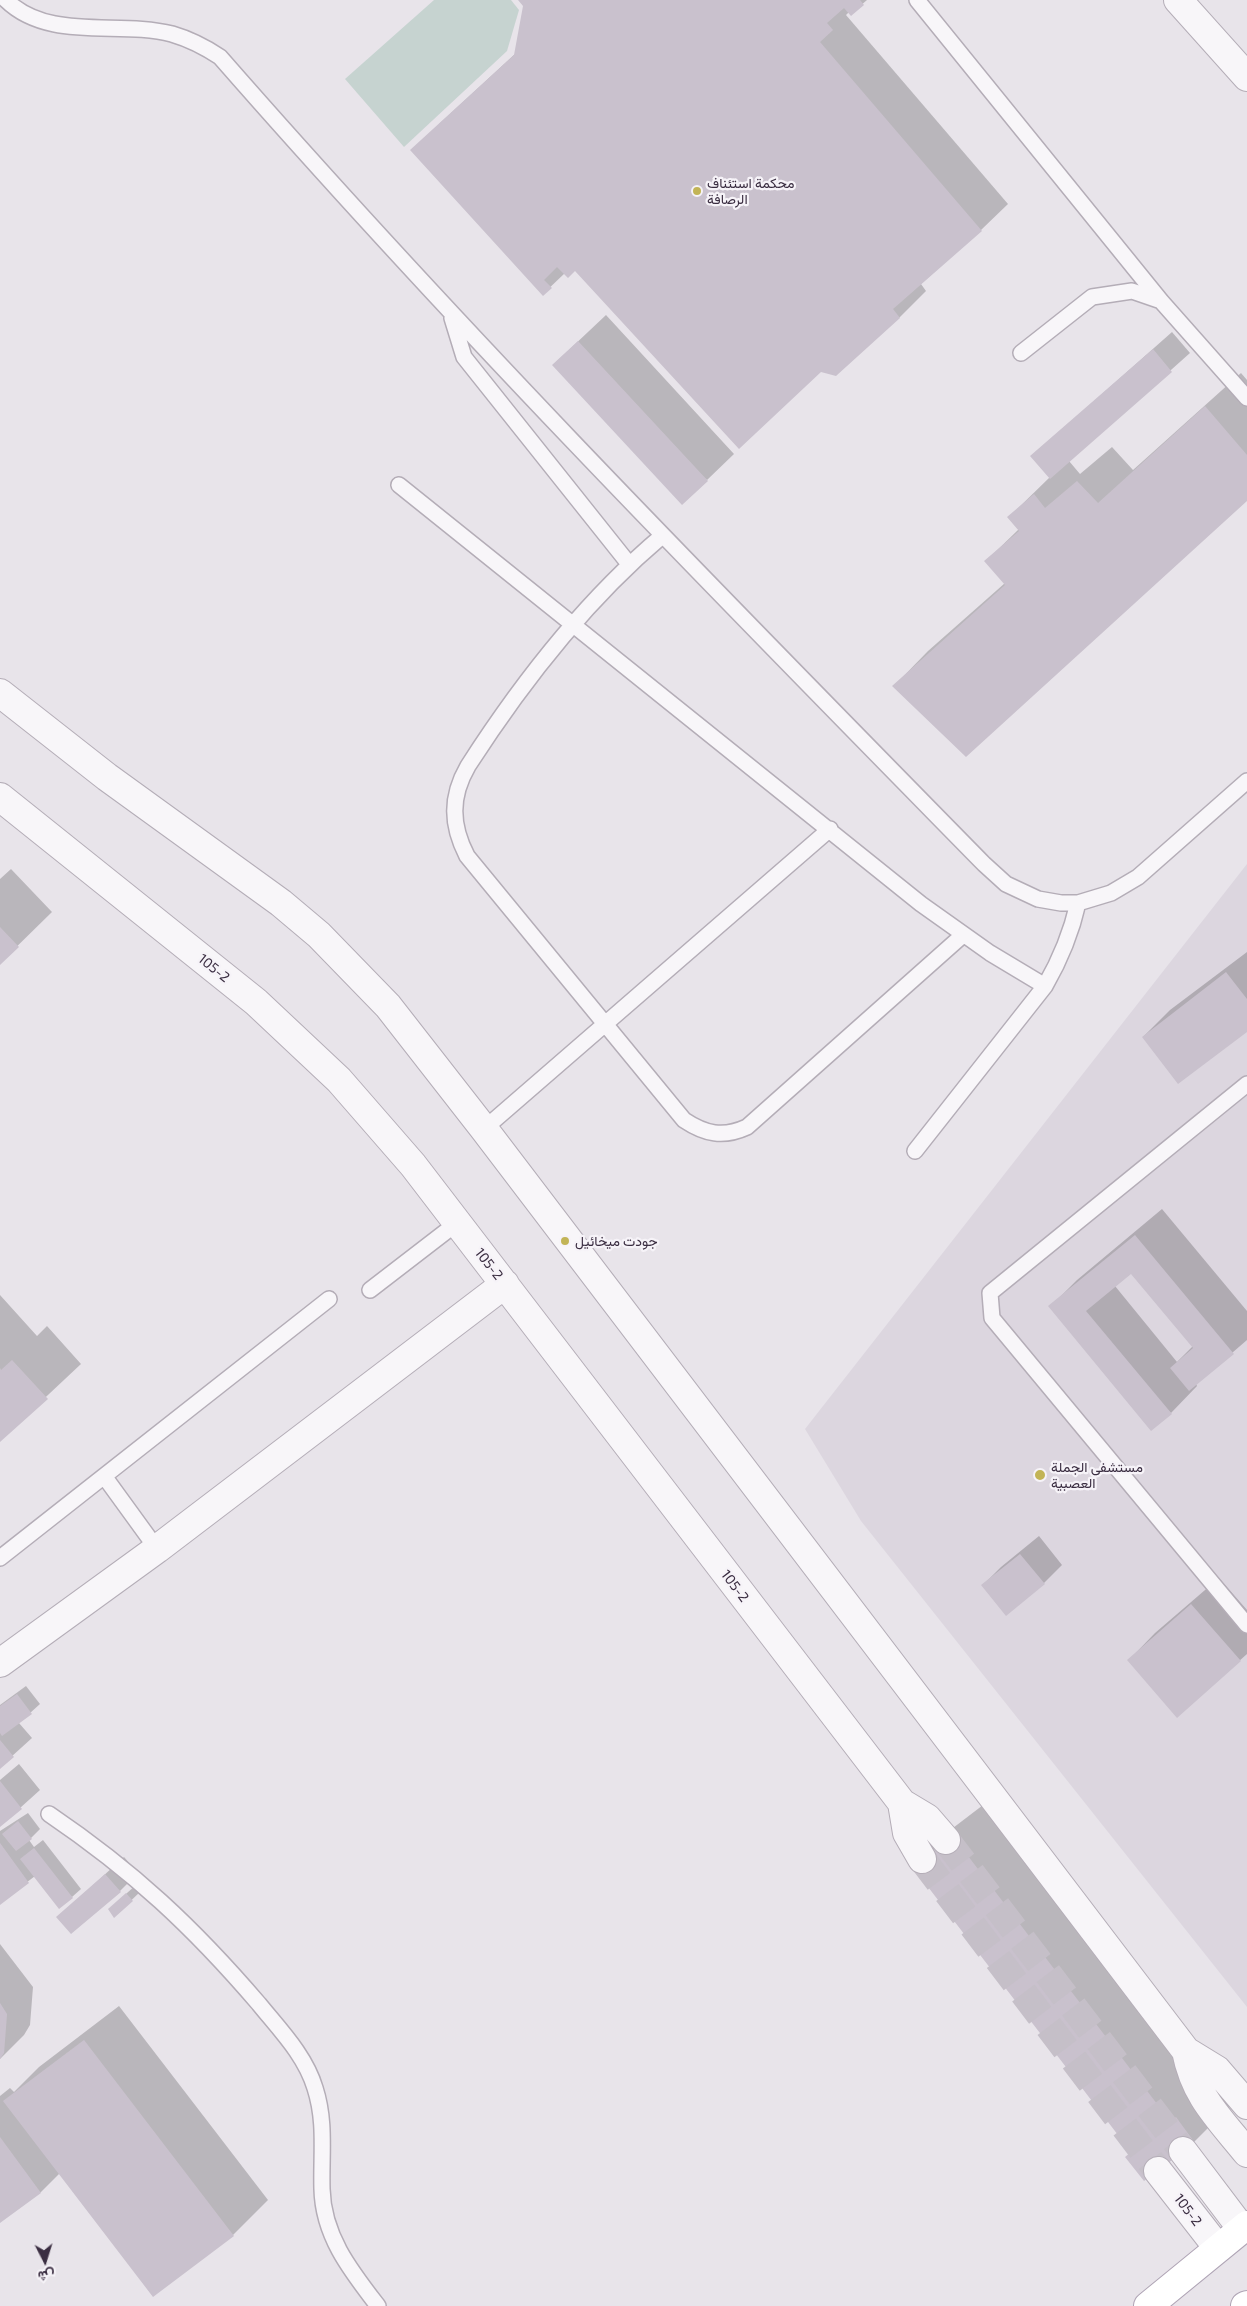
<!DOCTYPE html>
<meta charset="utf-8">
<style>
body{margin:0}
#map{position:relative;width:1247px;height:2306px;overflow:hidden;background:#e8e4ea;font-family:"Exo 2",Vazirmatn,sans-serif}
canvas{display:block}
.north{position:absolute;left:20px;top:2236px;width:50px;height:50px;-webkit-text-stroke:4px #f6f3f8;paint-order:stroke;rotate:175deg;font-size:14px;font-weight:700;line-height:20px;text-align:center;color:#3a2d41}
.north::after{content:'';display:block;margin:auto;width:18px;height:22px;background:#3a2d41;clip-path:polygon(50% 0,100% 100%,50% 72%,0 100%)}
</style>
<div id="map">
<canvas width="1247" height="2306"></canvas>
<div class="north">ش</div>
</div>
<script>
const ctx = document.querySelector('canvas').getContext('2d');
ctx.lineJoin = 'round';
function fillPath(path, color) {
  ctx.fillStyle = color;
  ctx.fill(path, 'evenodd');
}
function stroke(path, color, width, dash) {
  ctx.strokeStyle = color;
  ctx.lineWidth = width;
  ctx.lineCap = dash ? 'butt' : 'round';
  ctx.setLineDash(dash || []);
  ctx.stroke(path);
}
function write(font, color, halo, rows, align = 'center') {
  ctx.font = font + ' "Exo 2",Vazirmatn,sans-serif';
  ctx.lineWidth = 4.5;
  ctx.setLineDash([]);
  ctx.textBaseline = 'middle';
  ctx.strokeStyle = halo;
  ctx.fillStyle = color;
  for (const [text, x, y, turn = 0] of rows) {
    ctx.save();
    ctx.translate(x, y);
    ctx.rotate((+turn || 0) * Math.PI / 180);
    ctx.textAlign = isNaN(turn) ? turn : align;
    if (halo) ctx.strokeText(text, 0, 0);
    ctx.fillText(text, 0, 0);
    ctx.restore();
  }
}
fillPath(new Path2D(`
 M 1247,864 L 1247,2007 L 861,1521 L 805,1429 Z`), '#dcd6df');
fillPath(new Path2D(`
 M 434,0 L 511,0 L 519,10 L 507,51 L 404,147 L 345,79 Z`), '#c6d3d0');
fillPath(new Path2D(`
 M 519,0 L 867,0 L 851,14 L 849,12 L 846,15 L 1008,204 L 981,230 L 921,284 L 926,291 L 899,318 L 575,269 L 565,273 L 543,294 L 439,124 L 516,53 L 524,6 Z
 M 606,315 L 734,454 L 707,480 L 553,365 Z
 M 1172,332 L 1190,353 L 1069,461 L 1080,474 L 1112,447 L 1133,470 L 1241,373 L 1247,380 L 1247,499 L 894,686 L 928,651 L 1005,583 L 986,561 L 1019,529 L 1009,517 L 1050,477 L 1032,456 Z
 M 11,869 L 52,912 L 0,963 L 0,879 Z
 M 1247,952 L 1247,1030 L 1143,1037 L 1170,1010 Z
 M 1162,1209 L 1247,1311 L 1247,1340 L 1196,1384 L 1197,1386 L 1171,1413 L 1050,1307 L 1077,1280 ZM 1131,1273 L 1193,1346 L 1177,1362 L 1115,1286 Z
 M 0,1295 L 37,1336 L 47,1326 L 81,1364 L 0,1440 Z
 M 1039,1536 L 1062,1565 L 1044,1583 L 983,1585 L 1001,1567 Z
 M 1219,1578 L 1247,1610 L 1247,1654 L 1177,1716 L 1129,1660 L 1155,1633 Z
 M 26,1686 L 40,1704 L 19,1723 L 32,1738 L 0,1767 L 0,1705 Z
 M 19,1764 L 40,1790 L 0,1826 L 0,1780 Z
 M 987,1802 L 1229,2107 L 1194,2142 L 1144,2179 L 1132,2151 L 914,1866 L 949,1831 Z
 M 28,1813 L 40,1829 L 29,1840 L 34,1847 L 43,1840 L 81,1889 L 72,1897 L 35,1876 L 0,1903 L 0,1831 Z
 M 124,1857 L 138,1873 L 120,1891 L 58,1917 Z
 M 136,1885 L 141,1891 L 115,1916 L 118,1901 Z
 M 0,1944 L 33,1987 L 30,2025 L 24,2035 L 0,2059 Z
 M 119,2006 L 268,2200 L 233,2235 L 153,2296 L 60,2173 L 41,2192 L 0,2222 L 0,2096 L 10,2088 L 14,2092 L 39,2067 Z`), '#0003');
fillPath(new Path2D(`
 M 518,0 L 860,0 L 864,5 L 851,16 L 844,8 L 827,23 L 833,30 L 820,42 L 982,231 L 893,309 L 900,318 L 836,376 L 821,372 L 739,449 L 575,271 L 568,278 L 557,267 L 544,280 L 552,288 L 543,296 L 410,150 L 514,55 L 523,6 Z
 M 578,341 L 708,481 L 682,505 L 552,365 Z
 M 1153,349 L 1172,372 L 1050,479 L 1030,456 Z
 M 1205,406 L 1247,455 L 1247,501 L 966,757 L 892,686 L 1005,585 L 984,561 L 1019,531 L 1007,517 L 1034,494 L 1045,508 L 1077,481 L 1098,503 Z
 M 0,927 L 19,947 L 0,965 Z
 M 1226,972 L 1247,999 L 1247,1032 L 1178,1084 L 1142,1037 Z
 M 1135,1235 L 1234,1354 L 1189,1391 L 1170,1368 L 1193,1348 L 1131,1274 L 1086,1311 L 1172,1414 L 1151,1431 L 1048,1306 Z
 M 12,1360 L 48,1399 L 0,1442 L 0,1368 L 1,1370 Z
 M 1020,1554 L 1045,1584 L 1006,1616 L 981,1585 Z
 M 1191,1604 L 1241,1661 L 1177,1718 L 1127,1660 Z
 M 17,1694 L 32,1714 L 2,1736 L 0,1733 L 0,1706 Z
 M 0,1740 L 14,1757 L 0,1769 Z
 M 0,1781 L 22,1809 L 0,1827 Z
 M 18,1821 L 32,1839 L 16,1851 L 2,1834 Z
 M 952,1835 L 1170,2121 L 1176,2117 L 1195,2143 L 1144,2181 L 1125,2157 L 1131,2152 L 912,1866 Z
 M 0,1843 L 29,1883 L 0,1905 Z
 M 34,1848 L 73,1898 L 59,1909 L 20,1859 Z
 M 105,1874 L 121,1892 L 71,1934 L 56,1917 Z
 M 126,1893 L 133,1901 L 114,1918 L 108,1909 Z
 M 0,2003 L 7,2014 L 4,2053 L 0,2059 Z
 M 84,2040 L 234,2236 L 153,2297 L 3,2101 Z
 M 0,2137 L 41,2193 L 0,2223 Z`), '#c9c1cd');
stroke(new Path2D(`
 M 946,1840 L 1183,2151
 M 922,1859 L 1158,2171`), '#c5bfc8', 28, [28, 14]);
const service = new Path2D(`
 M 6,0 C 49,42 119,20 172,34 C 189,39 205,47 220,57 C 464,336 724,599 984,864 L 1006,884 L 1038,899 L 1061,903 L 1078,903 L 1111,893 L 1138,877 L 1247,781
 M 917,0 L 1161,301
 M 452,318 L 464,357 L 629,564
 M 1021,353 L 1092,297 L 1132,291 L 1161,301 L 1247,398
 M 399,485 L 921,904 L 990,953 L 1045,986
 M 662,536 C 585,601 522,682 468,766 C 450,797 451,825 467,856 L 684,1120 C 705,1134 723,1138 747,1127 L 963,935
 M 1247,1084 L 990,1293 L 992,1318 L 1247,1625
 M 484,1129 L 830,829
 M 915,1151 L 1045,986 C 1060,960 1071,934 1078,903
 M 370,1290 L 457,1223
 M 104,1476 L 157,1549
 M 0,1558 L 329,1299
 M 49,1814 C 133,1871 193,1927 259,2004 C 280,2030 305,2055 315,2088 C 326,2122 321,2154 322,2189 C 323,2236 351,2271 378,2306`);
const minor = new Path2D(`
 M 1178,0 L 1247,77
 M 0,693 L 107,777 L 281,903 L 319,935 L 388,1006 L 484,1129 L 1186,2051 L 1217,2070 L 1247,2105
 M 0,797 L 256,1002 L 339,1080 L 413,1165 L 902,1803 L 927,1818 L 946,1840
 M 0,1663 L 157,1549 L 505,1284
 M 902,1803 L 907,1833 L 922,1859
 M 1186,2051 C 1195,2097 1219,2118 1247,2153
 M 1183,2151 L 1242,2229
 M 1158,2171 L 1218,2248`);
const primary = new Path2D(`
 M 1148,2306 L 1247,2225
 M 1245,2306 L 1247,2305`);
stroke(service, '#b4adb7', 18);
stroke(minor, '#b4adb7', 30);
stroke(primary, '#afa4b5', 30);
stroke(service, '#f8f6f9', 15);
stroke(minor, '#f8f6f9', 28);
stroke(primary, '#fff', 28);
for (const [x, y, r, color] of [
 [697,191,5,"#c2b456"],
 [565,1241,5,"#c2b456"],
 [1040,1475,6,"#c2b456"]
]) {
  const dot = new Path2D();
  dot.arc(x, y, r, 0, 2 * Math.PI);
  ctx.fillStyle = color;
  ctx.fill(dot);
  stroke(dot, '#f6f3f8', 2);
}
write('14px', '#3a2d41', '#f6f3f8', [
 ["محكمة استئناف",707,183],
 ["الرصافة",707,199],
 ["جودت ميخائيل",575,1241],
 ["مستشفى الجملة",1051,1467],
 ["العصبية",1051,1483]
], 'left');
write('14px', '#3a2d41', '#f6f3f8', [
 ["105-2",214,968,39],
 ["105-2",489,1264,52],
 ["105-2",735,1586,53],
 ["105-2",1188,2210,53]
]);
</script>
